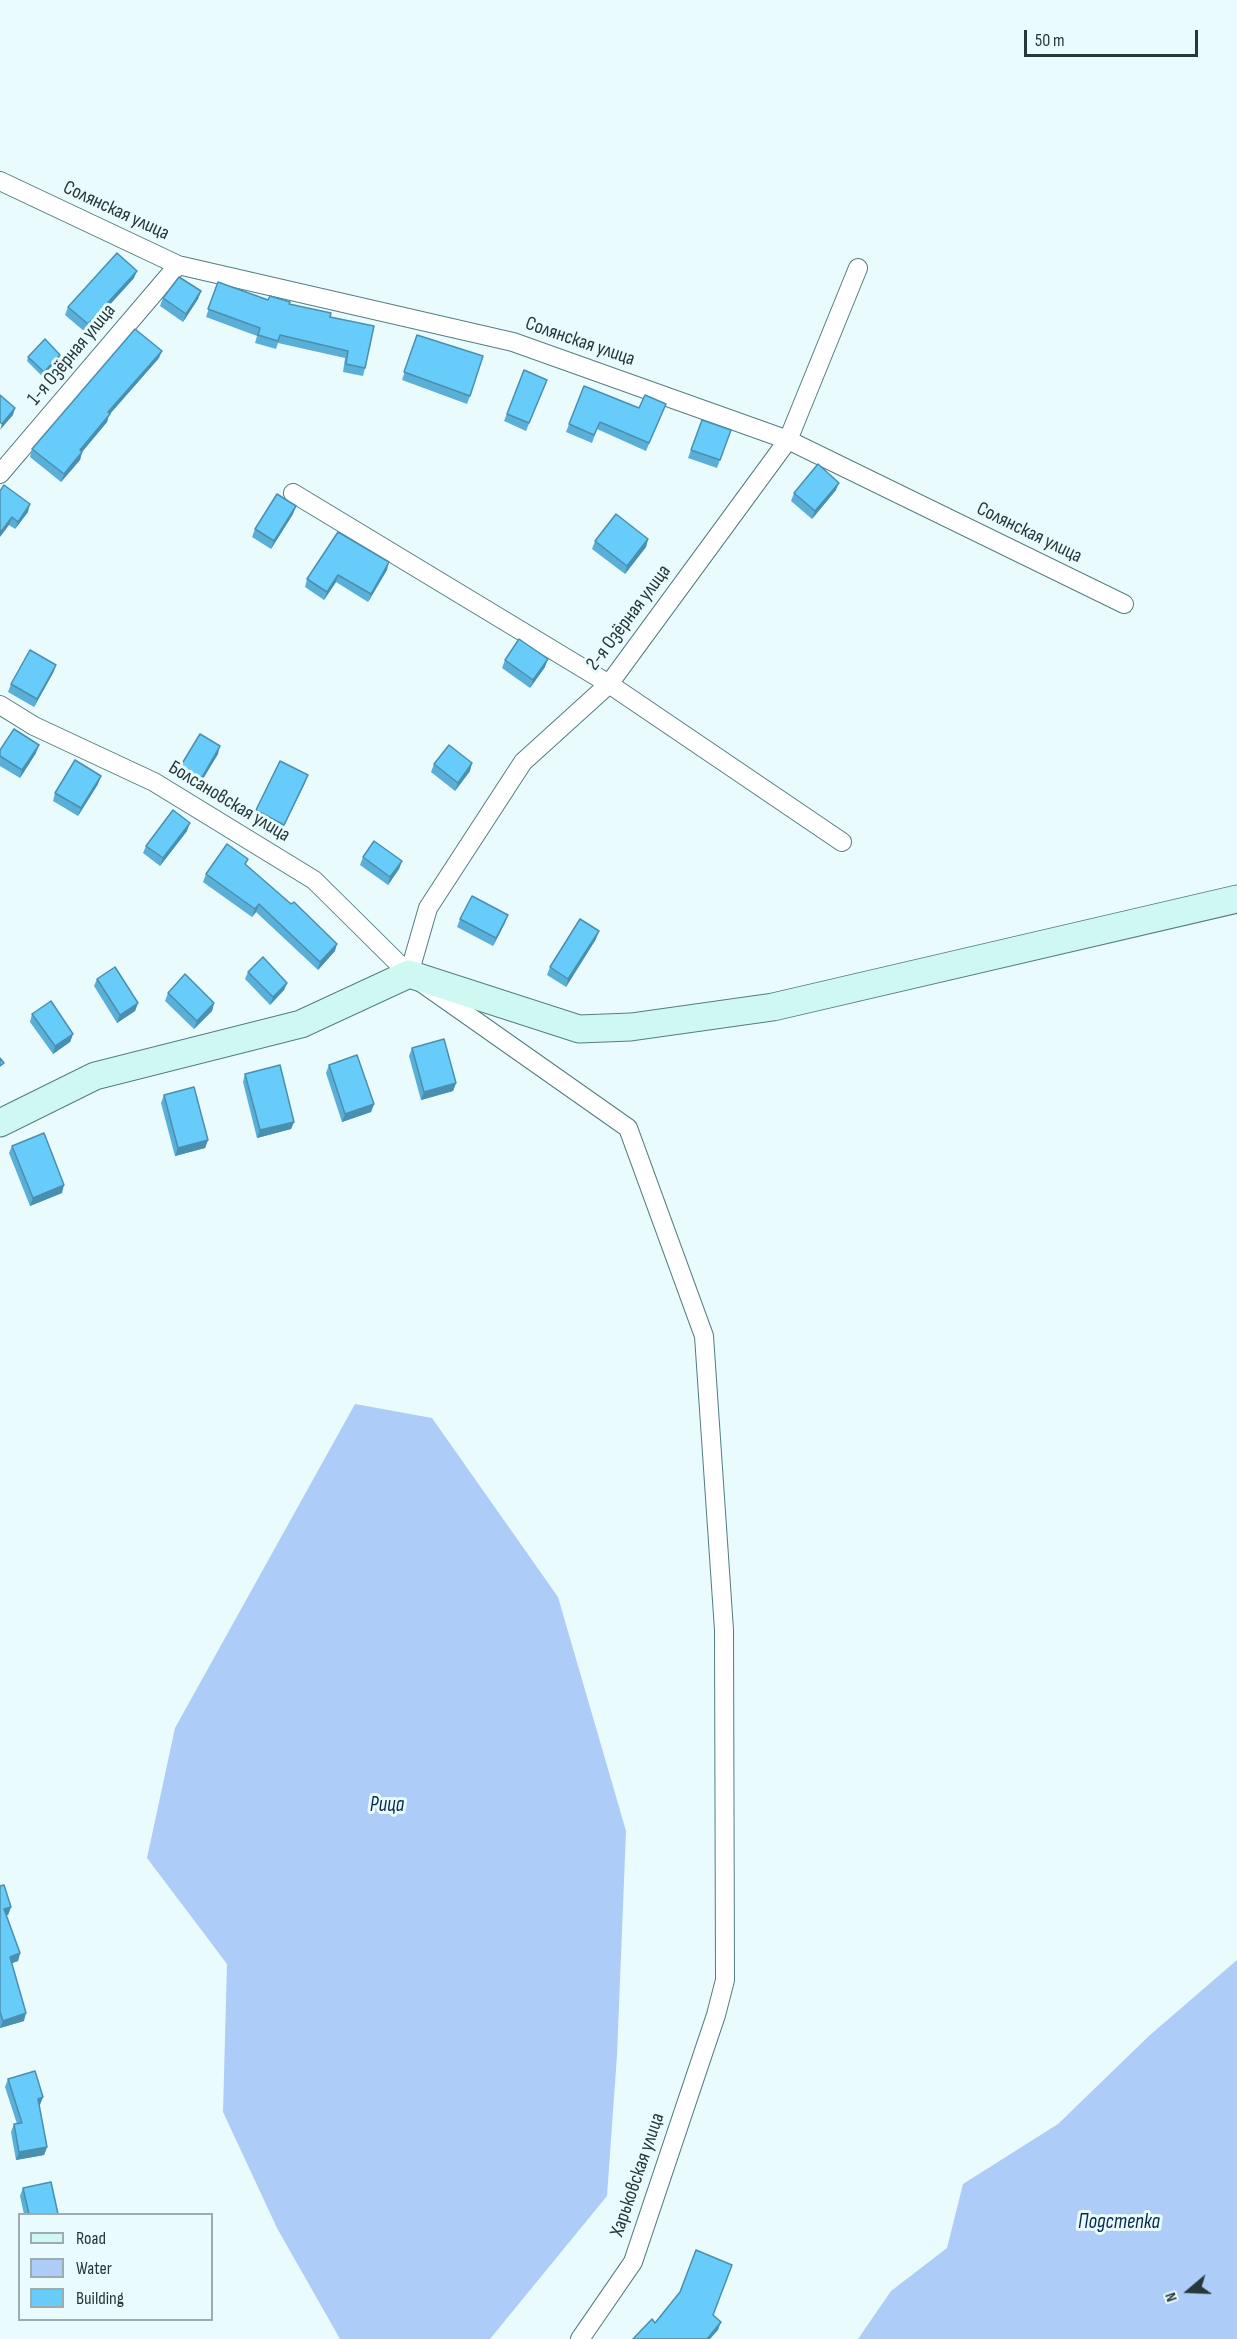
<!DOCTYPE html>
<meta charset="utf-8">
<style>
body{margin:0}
#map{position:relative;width:1237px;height:2339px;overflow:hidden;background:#eafbfd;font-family:"Sofia Sans Condensed",sans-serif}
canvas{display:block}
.legend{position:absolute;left:18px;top:2213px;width:195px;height:108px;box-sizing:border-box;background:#eafbfd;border:2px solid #9cadaf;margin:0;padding:8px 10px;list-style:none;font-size:18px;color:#27383a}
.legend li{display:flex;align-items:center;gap:12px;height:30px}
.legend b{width:30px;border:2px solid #9cadaf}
.north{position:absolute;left:1159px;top:2261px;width:60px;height:60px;-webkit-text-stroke:4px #eafbfd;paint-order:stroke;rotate:251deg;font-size:16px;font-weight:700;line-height:24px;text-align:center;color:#27383a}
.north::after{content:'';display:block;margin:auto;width:21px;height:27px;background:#27383a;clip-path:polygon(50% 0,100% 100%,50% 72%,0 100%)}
.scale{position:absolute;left:1024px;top:30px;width:174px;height:27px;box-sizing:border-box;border:3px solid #27383a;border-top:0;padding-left:8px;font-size:18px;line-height:21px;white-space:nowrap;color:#27383a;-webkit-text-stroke:4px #eafbfd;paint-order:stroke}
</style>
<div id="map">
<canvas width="1237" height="2339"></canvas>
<ul class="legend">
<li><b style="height:8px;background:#cef8f1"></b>Road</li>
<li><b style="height:16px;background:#adccf7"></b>Water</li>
<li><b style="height:16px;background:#68ccfa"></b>Building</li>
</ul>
<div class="north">N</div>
<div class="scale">50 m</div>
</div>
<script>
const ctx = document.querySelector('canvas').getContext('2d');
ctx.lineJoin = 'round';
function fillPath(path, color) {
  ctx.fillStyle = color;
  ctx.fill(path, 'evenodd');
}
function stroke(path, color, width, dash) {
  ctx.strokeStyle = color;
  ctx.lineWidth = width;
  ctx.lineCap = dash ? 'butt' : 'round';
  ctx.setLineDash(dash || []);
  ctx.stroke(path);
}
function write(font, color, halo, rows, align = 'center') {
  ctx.font = font + ' "Sofia Sans Condensed",sans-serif';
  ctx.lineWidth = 6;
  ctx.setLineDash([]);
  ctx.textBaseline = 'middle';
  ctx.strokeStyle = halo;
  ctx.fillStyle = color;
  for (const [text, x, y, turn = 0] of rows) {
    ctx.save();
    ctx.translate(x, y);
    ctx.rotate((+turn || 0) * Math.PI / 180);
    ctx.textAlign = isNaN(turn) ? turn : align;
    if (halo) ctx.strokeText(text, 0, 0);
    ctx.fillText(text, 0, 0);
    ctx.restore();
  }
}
fillPath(new Path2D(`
 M 355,1404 L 432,1418 L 558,1597 L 626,1831 L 617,2055 L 607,2196 L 490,2339 L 340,2339 L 277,2228 L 223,2112 L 227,1964 L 147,1858 L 175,1728 Z
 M 1237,1960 L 1237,2339 L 858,2339 L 891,2291 L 947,2248 L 963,2184 L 1058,2124 L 1150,2035 Z`), '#adccf7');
const street = new Path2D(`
 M 0,181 L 178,265 L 513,342 L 788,440 L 1124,604
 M 0,474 L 178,265
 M 293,493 L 609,684 L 842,842
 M 0,705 L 34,726 L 154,782 L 314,880 L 409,974 L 628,1128 L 704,1336 L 724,1630 L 725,1980 L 716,2015 L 633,2262 L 580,2339
 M 409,974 L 428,908 L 523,762 L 609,684 L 788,440 L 858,268`);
const secondary = new Path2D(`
 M 0,1123 L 95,1076 L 301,1024 L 409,974 L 579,1029 L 631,1027 L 773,1007 L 1237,899`);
stroke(street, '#557d81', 20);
stroke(secondary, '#557d81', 29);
stroke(street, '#fff', 18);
stroke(secondary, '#cef8f1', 27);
fillPath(new Path2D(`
 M 134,278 L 85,332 L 65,315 L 68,307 Z
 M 218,282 L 268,300 L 289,304 L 330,317 L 365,368 L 363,376 L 343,372 L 345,358 L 278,343 L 276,349 L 255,343 L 257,336 L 206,317 Z
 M 201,291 L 198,299 L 183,322 L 160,306 L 163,298 Z
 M 417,335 L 470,396 L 467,404 L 402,380 Z
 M 28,357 L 59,359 L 42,376 L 27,361 Z
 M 159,358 L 109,415 L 107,422 L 82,452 L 80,460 L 61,482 L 30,457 L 32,449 Z
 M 524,370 L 547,380 L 526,431 L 504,421 Z
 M 584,386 L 639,408 L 666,404 L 646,451 L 597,429 L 592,443 L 566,432 Z
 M 702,420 L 731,430 L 717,468 L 688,458 Z
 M 836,490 L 812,519 L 791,501 L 794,493 Z
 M 0,491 L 28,512 L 15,529 L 9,525 Z
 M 293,514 L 271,549 L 252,537 L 255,529 Z
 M 338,532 L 387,570 L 368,602 L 336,582 L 324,600 L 305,587 L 307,579 Z
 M 648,539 L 646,547 L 625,574 L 592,549 L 595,541 Z
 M 505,660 L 545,667 L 530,688 L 502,668 Z
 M 56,665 L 53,673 L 34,707 L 8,692 L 11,684 Z
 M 0,750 L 36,753 L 20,778 L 0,766 Z
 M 218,754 L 198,787 L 177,775 L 180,767 Z
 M 434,764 L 470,771 L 455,791 L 431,772 Z
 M 305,783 L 281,832 L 253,818 L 256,810 Z
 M 98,784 L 78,816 L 53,801 L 55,793 Z
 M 187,831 L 160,866 L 143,853 L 146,846 Z
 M 363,857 L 402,861 L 399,869 L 388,885 L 360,865 Z
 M 246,865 L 335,951 L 318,970 L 256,912 L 252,917 L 203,882 L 206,874 Z
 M 460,919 L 505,923 L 493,946 L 457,927 Z
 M 596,939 L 566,987 L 547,975 L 550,967 Z
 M 248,972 L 287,983 L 284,990 L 270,1005 L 245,979 Z
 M 97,979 L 138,1003 L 135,1011 L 117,1023 L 94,986 Z
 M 168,993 L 214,1003 L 212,1011 L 194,1029 L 165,1001 Z
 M 32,1014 L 73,1034 L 70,1042 L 53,1054 L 30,1022 Z
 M 412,1048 L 456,1083 L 453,1091 L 421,1100 L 409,1056 Z
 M 329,1065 L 374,1104 L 371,1112 L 342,1122 L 326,1073 Z
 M 245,1074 L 294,1122 L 291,1129 L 257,1138 L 243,1082 Z
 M 164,1095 L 208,1140 L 205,1148 L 175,1156 L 161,1103 Z
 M 12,1146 L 62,1193 L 30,1206 L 9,1153 Z
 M 0,1886 L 11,1907 L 8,1915 L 6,1915 L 20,1953 L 18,1961 L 12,1963 L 24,2021 L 0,2028 Z
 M 8,2079 L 43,2097 L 39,2105 L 47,2147 L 44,2155 L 16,2160 L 11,2132 L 14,2124 L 17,2124 L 5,2087 Z
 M 23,2188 L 58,2214 L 24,2214 L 20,2196 Z`), '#59afd7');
fillPath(new Path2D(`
 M 137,271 L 134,278 L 85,332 L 88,324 Z
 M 201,291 L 198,299 L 183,322 L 186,314 Z
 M 162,351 L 159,358 L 109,415 L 107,422 L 77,458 L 80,450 L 108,412 Z
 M 60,355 L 59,359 L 42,376 L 44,372 Z
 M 15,408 L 13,415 L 0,430 L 2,424 Z
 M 82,452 L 80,460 L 61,482 L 64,474 Z
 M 839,483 L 836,490 L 812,519 L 815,511 Z
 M 30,504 L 28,512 L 15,529 L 18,522 Z
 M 296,506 L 293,514 L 271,549 L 274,541 Z
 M 12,517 L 9,525 L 0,537 L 0,533 Z
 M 648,539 L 646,547 L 625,574 L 627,566 Z
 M 389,562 L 387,570 L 368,602 L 371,594 Z
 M 338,575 L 336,582 L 324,600 L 327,592 Z
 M 548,659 L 545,667 L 530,688 L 533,680 Z
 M 56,665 L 53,673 L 34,707 L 37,699 Z
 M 39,745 L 36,753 L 20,778 L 22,770 Z
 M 220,746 L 218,754 L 198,787 L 201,779 Z
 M 472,763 L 470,771 L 455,791 L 458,783 Z
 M 308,775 L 305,783 L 281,832 L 284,825 Z
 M 101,776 L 98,784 L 78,816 L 81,808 Z
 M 190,823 L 187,831 L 160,866 L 163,858 Z
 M 402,861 L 399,869 L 388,885 L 390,877 Z
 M 259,904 L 256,912 L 252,917 L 255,909 Z
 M 508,915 L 505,923 L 493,946 L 496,938 Z
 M 599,931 L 596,939 L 566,987 L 568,979 Z
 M 337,944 L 335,951 L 318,970 L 320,962 Z
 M 287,983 L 284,990 L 270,1005 L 273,997 Z
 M 138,1003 L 135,1011 L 117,1023 L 120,1015 Z
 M 214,1003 L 212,1011 L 194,1029 L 197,1021 Z
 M 73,1034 L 70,1042 L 53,1054 L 55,1046 Z
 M 456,1083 L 453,1091 L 421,1100 L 424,1092 Z
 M 374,1104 L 371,1112 L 342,1122 L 345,1114 Z
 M 294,1122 L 291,1129 L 257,1138 L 260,1130 Z
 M 208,1140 L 205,1148 L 175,1156 L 178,1148 Z
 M 64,1185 L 62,1193 L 30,1206 L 33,1198 Z
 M 11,1907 L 8,1915 L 1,1917 L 4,1909 Z
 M 20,1953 L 18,1961 L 7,1965 L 10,1957 Z
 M 26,2013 L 24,2021 L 0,2028 L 3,2021 Z
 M 43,2097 L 40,2105 L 35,2107 L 38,2099 Z
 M 47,2147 L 44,2155 L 16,2160 L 19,2152 Z
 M 721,2322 L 718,2330 L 710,2339 L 707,2339 Z`), '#498faf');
const building = new Path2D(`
 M 117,253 L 137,271 L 88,324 L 68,307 Z
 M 179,277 L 201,291 L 186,314 L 163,298 Z
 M 218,282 L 268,300 L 270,296 L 290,302 L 289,304 L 331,313 L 330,317 L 374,326 L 365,368 L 346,364 L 348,351 L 280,335 L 278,341 L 258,335 L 260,328 L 208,309 Z
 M 135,329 L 162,351 L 108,412 L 110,414 L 80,450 L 82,452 L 64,474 L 32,449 Z
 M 417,335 L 483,356 L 470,396 L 404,372 Z
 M 45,339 L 60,355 L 44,372 L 28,357 Z
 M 524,370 L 547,380 L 529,423 L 507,414 Z
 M 584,386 L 639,408 L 645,395 L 666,404 L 649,443 L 600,422 L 594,435 L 569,424 Z
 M 0,395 L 15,408 L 2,424 L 0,422 Z
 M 702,420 L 731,430 L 720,460 L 691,450 Z
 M 818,464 L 839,483 L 815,511 L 794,493 Z
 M 4,485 L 30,504 L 18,522 L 12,517 L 0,533 L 0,491 Z
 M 277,494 L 296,506 L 274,541 L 255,529 Z
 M 616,514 L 648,539 L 627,566 L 595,541 Z
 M 338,532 L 389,562 L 371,594 L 338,575 L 327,592 L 307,579 Z
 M 519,639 L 548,659 L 533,680 L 505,660 Z
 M 30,650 L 56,665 L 37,699 L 11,684 Z
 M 14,729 L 39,745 L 22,770 L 0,756 L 0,750 Z
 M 200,734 L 220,746 L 201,779 L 180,767 Z
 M 449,745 L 472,763 L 458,783 L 434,764 Z
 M 75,760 L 101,776 L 81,808 L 55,793 Z
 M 280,761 L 308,775 L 284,825 L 256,810 Z
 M 173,810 L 190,823 L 163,858 L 146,846 Z
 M 374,841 L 402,861 L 390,877 L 363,857 Z
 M 227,844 L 248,859 L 245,864 L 291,904 L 294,902 L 337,944 L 320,962 L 259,904 L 255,909 L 206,874 Z
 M 472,896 L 508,915 L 496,938 L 460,919 Z
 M 580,919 L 599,931 L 568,979 L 550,967 Z
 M 263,957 L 287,983 L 273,997 L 248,972 Z
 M 115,967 L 138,1003 L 120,1015 L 97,979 Z
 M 185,974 L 214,1003 L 197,1021 L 168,993 Z
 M 51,1001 L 73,1034 L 55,1046 L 32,1014 Z
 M 444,1039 L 456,1083 L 424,1092 L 412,1048 Z
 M 357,1055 L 374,1104 L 345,1114 L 329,1065 Z
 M 0,1058 L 4,1063 L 0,1066 Z
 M 280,1065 L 294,1122 L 260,1130 L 245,1074 Z
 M 194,1087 L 208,1140 L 178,1148 L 164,1095 Z
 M 44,1133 L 64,1185 L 33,1198 L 12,1146 Z
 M 4,1885 L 11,1907 L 4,1909 L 20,1953 L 10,1957 L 26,2013 L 3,2021 L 0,2012 L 0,1886 Z
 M 35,2071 L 43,2097 L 38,2099 L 47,2147 L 19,2152 L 14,2124 L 22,2123 L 8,2079 Z
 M 51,2182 L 58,2214 L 29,2214 L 23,2188 Z
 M 696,2250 L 732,2265 L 713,2315 L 721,2322 L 707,2339 L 633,2339 L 652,2319 L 655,2323 L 680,2292 Z`);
fillPath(building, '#68ccfa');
stroke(building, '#498faf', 1.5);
write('20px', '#27383a', '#eafbfd', [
 ["Солянская улица",116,211,25],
 ["Солянская улица",580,342,19],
 ["1-я Озёрная улица",72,355,-50],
 ["Солянская улица",1029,533,26],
 ["2-я Озёрная улица",629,618,-53],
 ["Болсановская улица",229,802,31],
 ["Харьковская улица",638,2175,-71]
]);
write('italic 21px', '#062953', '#eafbfd', [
 ["Рица",387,1806],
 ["Подстепка",1119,2223]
]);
</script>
